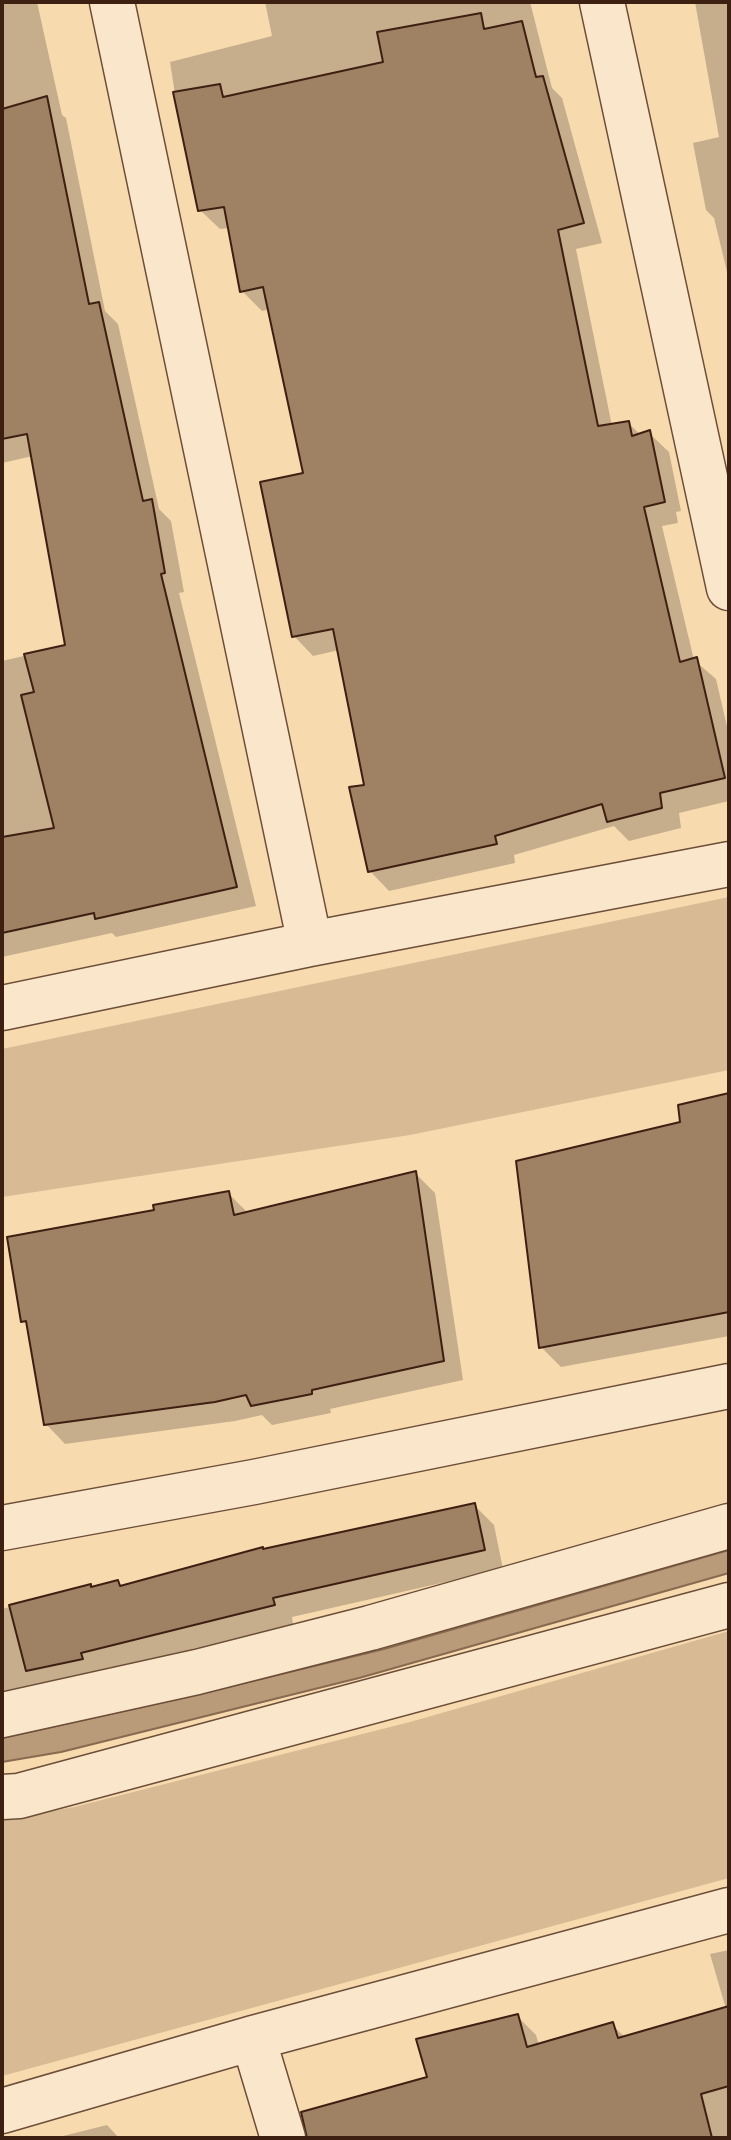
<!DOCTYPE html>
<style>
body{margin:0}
#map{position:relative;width:731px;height:2140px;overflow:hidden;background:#f8daaf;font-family:Vollkorn,serif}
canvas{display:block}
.frame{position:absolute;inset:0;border:4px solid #3e2012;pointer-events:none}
</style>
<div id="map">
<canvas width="731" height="2140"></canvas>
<div class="frame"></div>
</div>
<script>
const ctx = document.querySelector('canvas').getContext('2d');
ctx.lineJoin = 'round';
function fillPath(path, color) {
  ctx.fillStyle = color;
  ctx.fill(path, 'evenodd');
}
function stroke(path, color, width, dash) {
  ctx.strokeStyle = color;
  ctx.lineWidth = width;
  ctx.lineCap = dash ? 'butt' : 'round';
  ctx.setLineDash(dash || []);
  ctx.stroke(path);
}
fillPath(new Path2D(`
 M 729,897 L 729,1070 L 410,1135 L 2,1197 L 2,1049 Z
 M 729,1631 L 729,1878 L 2,2076 L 2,1820 L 74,1807 L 410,1722 Z`), '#d8ba94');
const water = new Path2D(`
 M 729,1550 L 729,1573 L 359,1678 L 61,1752 L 2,1762 L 2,1738 L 195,1695 L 384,1649 Z`);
fillPath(water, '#b99b7a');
stroke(water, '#886a50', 2);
fillPath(new Path2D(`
 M 2,2 L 37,2 L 62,115 L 66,118 L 105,311 L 118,324 L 159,509 L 171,521 L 184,592 L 179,593 L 256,906 L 116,937 L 112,933 L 2,957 L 2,661 L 67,646 L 33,456 L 2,463 Z
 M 265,2 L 530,2 L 552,88 L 562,98 L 602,243 L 576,249 L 612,426 L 628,423 L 641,435 L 649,433 L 669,452 L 681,511 L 676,512 L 678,523 L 662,526 L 694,660 L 716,679 L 729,735 L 729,801 L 679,813 L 681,828 L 629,841 L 614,826 L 514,855 L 515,863 L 389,891 L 370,871 L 366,787 L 339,650 L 313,656 L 294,636 L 305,474 L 270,309 L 262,311 L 242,291 L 230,228 L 220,229 L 200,210 L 181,132 L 170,62 L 272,36 Z
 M 695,2 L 729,2 L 729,280 L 714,218 L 706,210 L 693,143 L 719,137 Z
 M 729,1098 L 729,1336 L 561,1367 L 541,1347 L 682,1124 Z
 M 415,1173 L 435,1193 L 463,1380 L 330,1409 L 331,1413 L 272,1425 L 262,1415 L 235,1421 L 65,1444 L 46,1424 L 29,1327 L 23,1321 L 157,1211 L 228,1193 L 248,1213 Z
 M 474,1505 L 494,1525 L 503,1569 L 292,1617 L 293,1624 L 2,1696 L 2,1609 L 90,1587 L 92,1589 L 118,1582 L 122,1587 Z
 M 729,1950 L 729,2138 L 308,2138 L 429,2079 L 517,2016 L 536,2035 L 539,2045 L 612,2025 L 626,2038 L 726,2009 L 710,1954 Z
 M 107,2125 L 119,2138 L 55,2138 Z`), '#0003');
const building = new Path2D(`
 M 481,13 L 484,29 L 522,21 L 536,77 L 543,76 L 584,223 L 558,230 L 598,426 L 629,421 L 632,436 L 650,430 L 665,502 L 644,507 L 680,662 L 697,657 L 725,778 L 660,793 L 662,808 L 607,822 L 602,804 L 495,836 L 497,844 L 368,872 L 349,787 L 364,785 L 333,629 L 292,637 L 260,482 L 303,473 L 263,287 L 240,292 L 224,207 L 198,211 L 173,92 L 220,84 L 223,97 L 383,62 L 377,32 Z
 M 47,96 L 89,304 L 99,302 L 143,501 L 152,499 L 165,573 L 161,574 L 237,887 L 95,919 L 94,913 L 2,933 L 2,837 L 54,828 L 21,695 L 34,692 L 24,654 L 65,645 L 27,434 L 2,439 L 2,109 Z
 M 729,1093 L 729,1312 L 539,1348 L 516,1161 L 680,1122 L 678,1105 Z
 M 416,1171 L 444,1361 L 312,1390 L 312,1394 L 251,1406 L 246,1395 L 215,1402 L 44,1425 L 26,1321 L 21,1322 L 7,1237 L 154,1210 L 153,1205 L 229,1191 L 234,1215 Z
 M 475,1503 L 485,1550 L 273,1598 L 275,1605 L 81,1653 L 83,1659 L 26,1671 L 9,1605 L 91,1584 L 91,1587 L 118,1580 L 120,1586 L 263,1547 L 263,1549 Z
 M 729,2006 L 729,2086 L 701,2094 L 712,2138 L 307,2138 L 301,2112 L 427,2077 L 416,2039 L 518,2014 L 527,2047 L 613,2022 L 618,2038 Z`);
fillPath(building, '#9f8164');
stroke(building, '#3e2012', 2);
const minor = new Path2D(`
 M 112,2 L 310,944
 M 602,2 L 729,588
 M 2,1008 L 310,944 L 729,864
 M 2,1528 L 254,1482 L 729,1386
 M 2,1715 L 197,1672 L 370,1628 L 729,1526
 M 2,1797 L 19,1796 L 729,1605
 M 253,2038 L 283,2138
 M 2,2111 L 253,2038 L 729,1910`);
stroke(minor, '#6c4e39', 47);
stroke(minor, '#fae7cb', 44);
</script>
